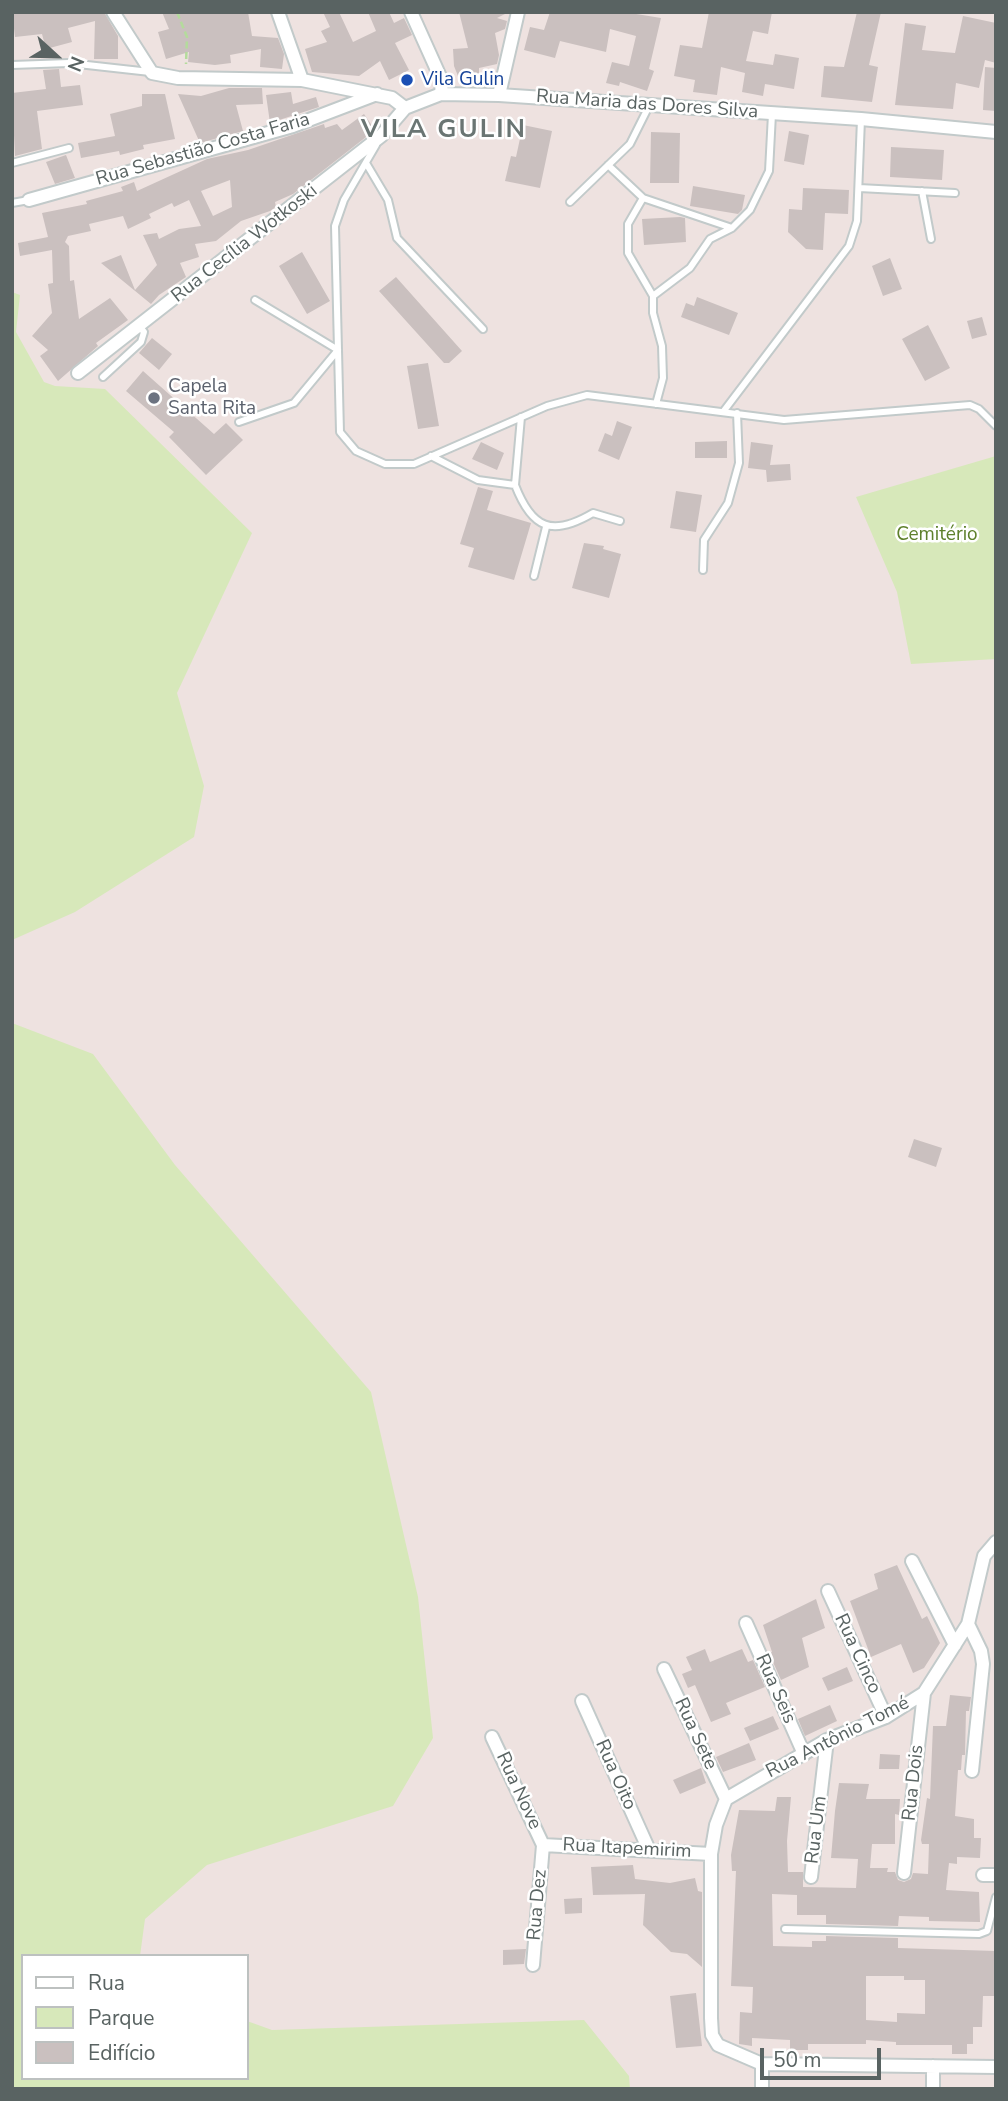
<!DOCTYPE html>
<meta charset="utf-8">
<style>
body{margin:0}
#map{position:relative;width:1008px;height:2101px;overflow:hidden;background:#eee2e0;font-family:"Nunito Sans",sans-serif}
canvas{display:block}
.frame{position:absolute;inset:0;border:14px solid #596362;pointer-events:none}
.legend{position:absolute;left:21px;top:1954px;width:228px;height:126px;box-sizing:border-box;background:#fff;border:2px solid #bdc1c0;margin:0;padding:9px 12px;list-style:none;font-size:21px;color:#596362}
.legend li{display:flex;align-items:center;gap:14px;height:35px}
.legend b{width:35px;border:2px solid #bdc1c0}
.north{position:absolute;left:21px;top:21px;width:70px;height:70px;-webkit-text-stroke:5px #fff;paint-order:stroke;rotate:112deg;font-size:19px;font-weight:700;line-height:28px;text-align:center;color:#596362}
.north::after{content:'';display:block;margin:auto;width:24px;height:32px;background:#596362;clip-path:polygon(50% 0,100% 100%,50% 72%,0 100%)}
.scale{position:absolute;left:760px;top:2048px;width:121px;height:32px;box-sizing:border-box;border:4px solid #596362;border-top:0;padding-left:9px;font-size:21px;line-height:24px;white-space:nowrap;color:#596362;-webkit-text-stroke:5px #fff;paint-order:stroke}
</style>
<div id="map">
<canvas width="1008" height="2101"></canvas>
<div class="frame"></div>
<ul class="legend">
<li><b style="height:9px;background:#fff"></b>Rua</li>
<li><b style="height:19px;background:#d7e8ba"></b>Parque</li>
<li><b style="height:19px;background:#cac0bf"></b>Edifício</li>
</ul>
<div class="north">N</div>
<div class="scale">50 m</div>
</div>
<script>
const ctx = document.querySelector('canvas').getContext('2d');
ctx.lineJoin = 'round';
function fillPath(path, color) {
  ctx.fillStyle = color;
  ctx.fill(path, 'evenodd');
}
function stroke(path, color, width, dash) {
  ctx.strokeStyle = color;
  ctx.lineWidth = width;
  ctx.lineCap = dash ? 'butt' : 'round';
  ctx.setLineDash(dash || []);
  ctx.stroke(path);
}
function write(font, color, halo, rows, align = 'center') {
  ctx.font = font + ' "Nunito Sans",sans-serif';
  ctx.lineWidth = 5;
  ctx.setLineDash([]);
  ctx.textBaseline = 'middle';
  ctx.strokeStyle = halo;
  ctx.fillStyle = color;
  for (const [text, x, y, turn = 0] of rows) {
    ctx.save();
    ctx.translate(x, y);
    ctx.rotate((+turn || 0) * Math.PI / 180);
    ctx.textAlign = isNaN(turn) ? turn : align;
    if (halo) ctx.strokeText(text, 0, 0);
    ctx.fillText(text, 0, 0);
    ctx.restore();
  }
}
fillPath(new Path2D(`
 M 12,292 L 20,295 L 16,332 L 44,382 L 55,386 L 105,389 L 252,533 L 177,693 L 204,786 L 194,837 L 75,912 L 12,940 Z
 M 996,456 L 996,659 L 911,664 L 897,592 L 856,497 Z
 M 12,1023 L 93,1054 L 175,1165 L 371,1392 L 418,1597 L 433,1738 L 393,1806 L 207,1865 L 145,1919 L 140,1956 L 23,1956 L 23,2078 L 247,2078 L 247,2021 L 272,2030 L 584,2020 L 629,2076 L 630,2089 L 12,2089 Z`), '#d7e8ba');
fillPath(new Path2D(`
 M 12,12 L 104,12 L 118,36 L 118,59 L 94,59 L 95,21 L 68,28 L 72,42 L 46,49 L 42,34 L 15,37 Z
 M 162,12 L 248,12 L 252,36 L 278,38 L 284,54 L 282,69 L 260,67 L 261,49 L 230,55 L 231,63 L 215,65 L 188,62 L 189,52 L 166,59 L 158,32 L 169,29 Z
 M 323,12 L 339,12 L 353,42 L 376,31 L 368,12 L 389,12 L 394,23 L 404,18 L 412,35 L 395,43 L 409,70 L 389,80 L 380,61 L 359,76 L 312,72 L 305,49 L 327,42 L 321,31 L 330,27 Z
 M 459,12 L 509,12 L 497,18 L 507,21 L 505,29 L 495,33 L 499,55 L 497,64 L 479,68 L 479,80 L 460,81 L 454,66 L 453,49 L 468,48 Z
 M 550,12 L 624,12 L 661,18 L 649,69 L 654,71 L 647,91 L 620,82 L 619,86 L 606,83 L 612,62 L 629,66 L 636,36 L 610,29 L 606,52 L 560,41 L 555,58 L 524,50 L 530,27 L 544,30 Z
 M 709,12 L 772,12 L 768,34 L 753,31 L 746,61 L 773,65 L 775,54 L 799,58 L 794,89 L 765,84 L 763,96 L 742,92 L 745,73 L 721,67 L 717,95 L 693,92 L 695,80 L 674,76 L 680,45 L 702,48 Z
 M 857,12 L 881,12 L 869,65 L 878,67 L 872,102 L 821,97 L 824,66 L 844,67 Z
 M 963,16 L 996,23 L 996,63 L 985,60 L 979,88 L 956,83 L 953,109 L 895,105 L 905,23 L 926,26 L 922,50 L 955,53 Z
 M 985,67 L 996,68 L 996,111 L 983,110 Z
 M 59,69 L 61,87 L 80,85 L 83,105 L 37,111 L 42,149 L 15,156 L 12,93 L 46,89 L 43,70 Z
 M 229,88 L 262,88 L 263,104 L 236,105 L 243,131 L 200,143 L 178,94 L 201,96 Z
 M 291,92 L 293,104 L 316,97 L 319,107 L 270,123 L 266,95 Z
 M 142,94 L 165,94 L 175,139 L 143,145 L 144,149 L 120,155 L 119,151 L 81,158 L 78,143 L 115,136 L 110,114 L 142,106 Z
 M 364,114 L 375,130 L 293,194 L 275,202 L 276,207 L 270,211 L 241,221 L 216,241 L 195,244 L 199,257 L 180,263 L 186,277 L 159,295 L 151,304 L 101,263 L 121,255 L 135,290 L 157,265 L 143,235 L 157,233 L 159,239 L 179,229 L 201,226 L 189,200 L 174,207 L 172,203 L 149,214 L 151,218 L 128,229 L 123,216 L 89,224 L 91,231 L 68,236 L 65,242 L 69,246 L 70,281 L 74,280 L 79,319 L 110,298 L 128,320 L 96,343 L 98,346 L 58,381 L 40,356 L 48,350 L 32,336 L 52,313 L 48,284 L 53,283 L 52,250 L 20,256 L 18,243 L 48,237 L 42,213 L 87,204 L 86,201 L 123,191 L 121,187 L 134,182 L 137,191 L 207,159 L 248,150 L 324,124 L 325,128 L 337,124 L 342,130 ZM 230,180 L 232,207 L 213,216 L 201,191 Z
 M 523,125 L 552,131 L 540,188 L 505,181 L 511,156 L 516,157 Z
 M 789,131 L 809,135 L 804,165 L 784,161 Z
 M 651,132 L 680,133 L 679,183 L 650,183 Z
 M 891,147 L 944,150 L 942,180 L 890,177 Z
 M 66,155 L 75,178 L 55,184 L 46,162 Z
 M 693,186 L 745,195 L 742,210 L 738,214 L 690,206 Z
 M 803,188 L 849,190 L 848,214 L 825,213 L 823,250 L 806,249 L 788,232 L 789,209 L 802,210 Z
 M 680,217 L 685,218 L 686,242 L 644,245 L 642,219 Z
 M 302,252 L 330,301 L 307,314 L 279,266 Z
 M 890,258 L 902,289 L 883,296 L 872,266 Z
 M 396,277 L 462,351 L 449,363 L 444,363 L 379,291 Z
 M 697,297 L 738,313 L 729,335 L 681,317 L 686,303 L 694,306 Z
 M 982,317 L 987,335 L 972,339 L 967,321 Z
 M 928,325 L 950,368 L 925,381 L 902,339 Z
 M 152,338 L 172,354 L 159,370 L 139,353 Z
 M 428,363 L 439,426 L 418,429 L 407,366 Z
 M 143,371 L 214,434 L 226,423 L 243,440 L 206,475 L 169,437 L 174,432 L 126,391 Z
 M 617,421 L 632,427 L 619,460 L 598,451 L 605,433 L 612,436 Z
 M 727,441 L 727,458 L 695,458 L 695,442 Z
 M 481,442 L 504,453 L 497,470 L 472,459 Z
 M 751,442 L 773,445 L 770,465 L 790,464 L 791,480 L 767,482 L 766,470 L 748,468 Z
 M 478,487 L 493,491 L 487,510 L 531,523 L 514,580 L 468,567 L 474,548 L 460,544 Z
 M 676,491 L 702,495 L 696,532 L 670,528 Z
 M 584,543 L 604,546 L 603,549 L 621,554 L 609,598 L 572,588 Z
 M 914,1139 L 942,1148 L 936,1167 L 908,1157 Z
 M 897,1565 L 922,1619 L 927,1616 L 940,1643 L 924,1668 L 913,1673 L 901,1644 L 871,1657 L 850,1601 L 878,1589 L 874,1574 Z
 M 816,1599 L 825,1628 L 802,1638 L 809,1667 L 781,1680 L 769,1653 L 772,1652 L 763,1625 Z
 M 705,1649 L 710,1662 L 742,1649 L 748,1662 L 753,1660 L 765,1687 L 726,1703 L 731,1714 L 711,1722 L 695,1685 L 688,1688 L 682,1674 L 692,1670 L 686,1657 Z
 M 847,1667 L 853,1681 L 828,1691 L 822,1678 Z
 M 950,1695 L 971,1697 L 969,1711 L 966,1711 L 965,1755 L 962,1755 L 961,1770 L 958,1770 L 955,1816 L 974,1819 L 974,1838 L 981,1838 L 980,1858 L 957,1857 L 957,1864 L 949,1863 L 946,1890 L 979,1892 L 980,1922 L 929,1921 L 929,1917 L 899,1916 L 898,1926 L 826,1924 L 826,1915 L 797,1915 L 797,1895 L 772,1894 L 773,1946 L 812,1947 L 812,1941 L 826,1941 L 826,1936 L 898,1938 L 898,1948 L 996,1951 L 996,1996 L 983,1996 L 982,2027 L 973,2027 L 973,2044 L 967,2044 L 967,2054 L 952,2054 L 952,2045 L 896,2045 L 896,2042 L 866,2040 L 866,2044 L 808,2044 L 808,2050 L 790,2050 L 790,2040 L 752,2038 L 752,2046 L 739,2044 L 740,2012 L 752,2013 L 753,1987 L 731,1986 L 736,1871 L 732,1871 L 731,1855 L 739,1810 L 775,1811 L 777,1797 L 791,1797 L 787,1841 L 788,1872 L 803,1872 L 803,1887 L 856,1888 L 858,1859 L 831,1858 L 835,1811 L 839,1783 L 869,1784 L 866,1799 L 900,1799 L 899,1815 L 895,1814 L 895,1844 L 872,1844 L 870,1868 L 888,1868 L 887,1872 L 895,1872 L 898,1880 L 904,1882 L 911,1879 L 913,1873 L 928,1874 L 929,1844 L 922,1844 L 921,1840 L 927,1798 L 930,1799 L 933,1726 L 946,1726 ZM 866,1976 L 904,1976 L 904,1980 L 925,1980 L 925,2014 L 897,2013 L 897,2022 L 866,2020 Z
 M 830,1705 L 837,1721 L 805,1736 L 798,1719 Z
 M 773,1716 L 779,1729 L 750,1741 L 744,1728 Z
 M 749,1743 L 756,1760 L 723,1772 L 716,1757 Z
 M 880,1754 L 900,1755 L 899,1769 L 879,1769 Z
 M 701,1768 L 706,1783 L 680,1794 L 673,1780 Z
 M 633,1865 L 635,1879 L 670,1883 L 695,1878 L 698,1891 L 702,1892 L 702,1967 L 687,1954 L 671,1952 L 643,1925 L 645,1894 L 593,1895 L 591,1867 Z
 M 582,1898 L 582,1913 L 565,1914 L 564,1899 Z
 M 526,1949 L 524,1964 L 503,1965 L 503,1950 Z
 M 696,1993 L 702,2046 L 676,2048 L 670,1996 Z`), '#cac0bf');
const lane = new Path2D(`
 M 12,65 L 69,63 L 150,72
 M 376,145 L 344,200 L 335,226 L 340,432 L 356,451 L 385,464 L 414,464 L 547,406 L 587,395 L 784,420 L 970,405 L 979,409 L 996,426
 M 12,163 L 69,148
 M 366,163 L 388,200 L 397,238 L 483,329
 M 608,165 L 643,198 L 628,224 L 628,253 L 653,296 L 653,313 L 662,346 L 663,378 L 656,404
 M 859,188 L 955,193
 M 922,191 L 931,239
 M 643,198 L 732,228
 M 570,202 L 630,144 L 649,106
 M 12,203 L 29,200
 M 653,296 L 690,268 L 710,239 L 732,228 L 750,210 L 769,171 L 772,114
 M 103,377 L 141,342 L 144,332 L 139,326
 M 723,412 L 849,246 L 857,221 L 861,119
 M 239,422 L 294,403 L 338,350 L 255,300
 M 431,456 L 478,480 L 515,485 C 532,529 552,537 593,513 L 620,521
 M 515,485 L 521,417
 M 703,570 L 704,540 L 728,503 L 739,463 L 737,413
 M 534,576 L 546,527
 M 785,1929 L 979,1934 L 987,1931 L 996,1897`);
const street = new Path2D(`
 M 113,12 L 152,73 L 178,78 L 302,80 L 392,98 L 405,108
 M 278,12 L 302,80
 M 411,12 L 442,81 L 441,94
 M 499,95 L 518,12
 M 405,108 L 441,94 L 499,95 L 861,119 L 996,132
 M 29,200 L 293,126 L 377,94
 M 78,373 L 381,136 L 405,108
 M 996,1542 L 984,1556 L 968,1624 L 924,1693 L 886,1717 L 827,1740 L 726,1799 L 716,1825 L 711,1854 L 711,2018 L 712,2035 L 718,2045 L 762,2064 L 996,2067
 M 912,1561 L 955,1645
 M 828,1591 L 886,1717
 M 746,1623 L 804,1754
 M 968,1624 L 981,1651 L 983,1664 L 972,1771
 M 664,1669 L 726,1799
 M 582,1701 L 649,1850
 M 492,1737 L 543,1845
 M 543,1845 L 711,1854
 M 904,1873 L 924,1693
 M 983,1875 L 996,1875
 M 811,1877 L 827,1740
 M 533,1965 L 543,1845
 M 933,2066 L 933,2089
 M 762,2089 L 762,2064`);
stroke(lane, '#c2caca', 10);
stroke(street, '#c2caca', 16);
stroke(new Path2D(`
 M 177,12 L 187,37 L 186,64`), '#b4db9c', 2.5, [7, 3.5]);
stroke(lane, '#fff', 6);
stroke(street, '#fff', 12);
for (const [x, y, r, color] of [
 [407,80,7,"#1a4fb4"],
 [154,398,7,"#6b7280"]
]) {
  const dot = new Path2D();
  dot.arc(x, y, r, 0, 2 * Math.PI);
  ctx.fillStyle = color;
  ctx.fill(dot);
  stroke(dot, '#fff', 2.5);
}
write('19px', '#164399', '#fff', [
 ["Vila Gulin",421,80]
], 'left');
write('19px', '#596362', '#fff', [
 ["Rua Maria das Dores Silva",647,105,4],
 ["Rua Sebastião Costa Faria",203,150,-16],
 ["Rua Cecília Wotkoski",245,244,-38],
 ["Rua Cinco",857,1654,65],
 ["Rua Seis",775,1689,66],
 ["Rua Sete",695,1734,65],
 ["Rua Antônio Tomé",838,1738,-27],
 ["Rua Oito",615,1775,66],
 ["Rua Dois",914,1783,-84],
 ["Rua Nove",518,1791,65],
 ["Rua Um",817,1830,-83],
 ["Rua Itapemirim",627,1849,3],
 ["Rua Dez",538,1905,-85]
]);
write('19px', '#5b616d', '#fff', [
 ["Capela",168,387],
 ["Santa Rita",168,409]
], 'left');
write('19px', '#5e802c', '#fff', [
 ["Cemitério",937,535]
]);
ctx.letterSpacing = '2px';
write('bold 26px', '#6a7573', '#fff', [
 ["VILA GULIN",444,131]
]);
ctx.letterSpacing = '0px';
</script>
